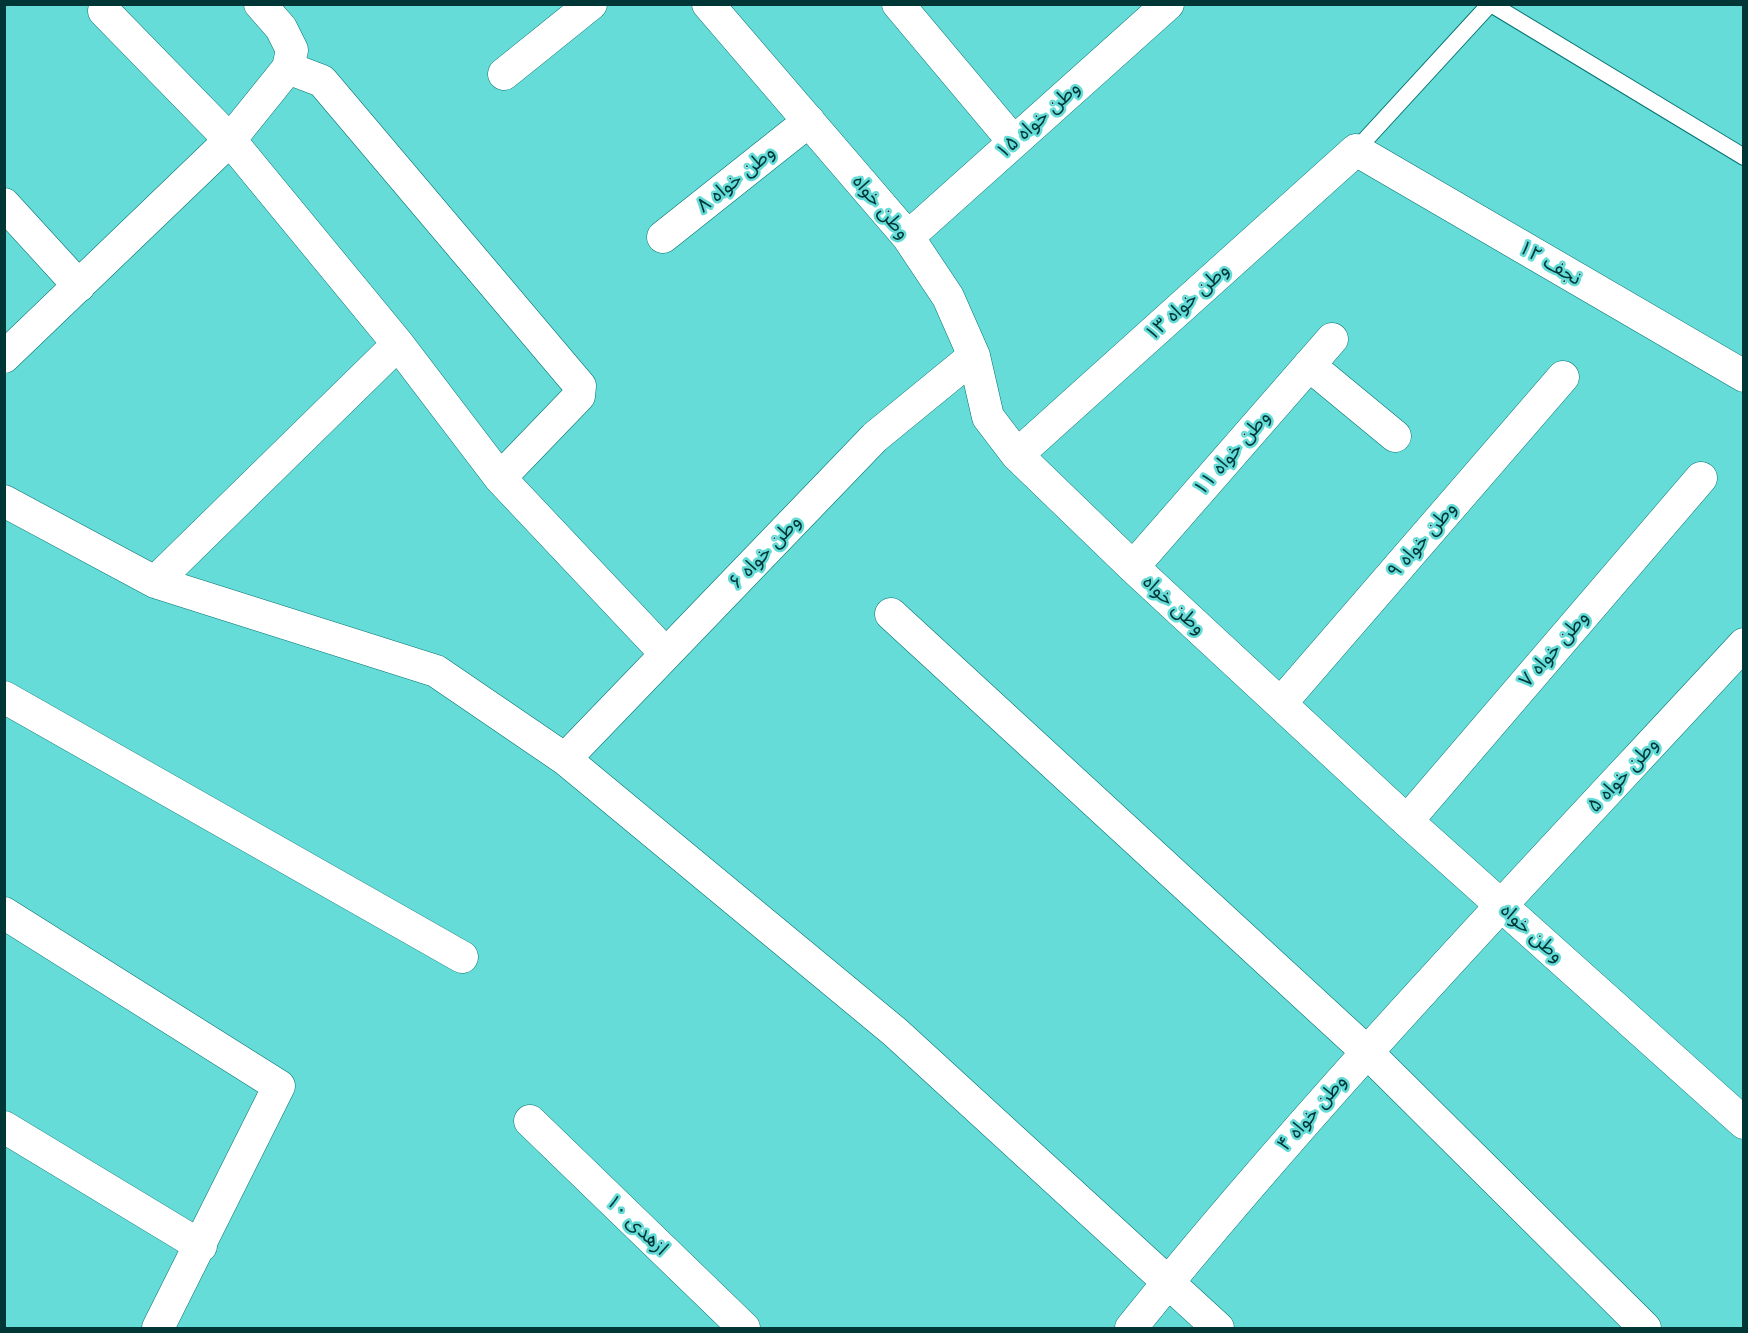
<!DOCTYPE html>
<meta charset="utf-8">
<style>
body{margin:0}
#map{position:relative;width:1748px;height:1333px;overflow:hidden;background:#65dcd8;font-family:Inter,sans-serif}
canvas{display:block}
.frame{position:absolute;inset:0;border:6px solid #003736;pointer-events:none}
</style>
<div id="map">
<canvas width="1748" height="1333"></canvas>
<div class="frame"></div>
</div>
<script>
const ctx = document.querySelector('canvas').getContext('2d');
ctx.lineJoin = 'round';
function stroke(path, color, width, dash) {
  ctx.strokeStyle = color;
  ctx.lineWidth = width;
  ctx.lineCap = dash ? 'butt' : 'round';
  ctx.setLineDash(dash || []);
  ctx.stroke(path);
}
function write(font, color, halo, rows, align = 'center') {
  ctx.font = font + ' Inter,"Noto Sans Arabic",sans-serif';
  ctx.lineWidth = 5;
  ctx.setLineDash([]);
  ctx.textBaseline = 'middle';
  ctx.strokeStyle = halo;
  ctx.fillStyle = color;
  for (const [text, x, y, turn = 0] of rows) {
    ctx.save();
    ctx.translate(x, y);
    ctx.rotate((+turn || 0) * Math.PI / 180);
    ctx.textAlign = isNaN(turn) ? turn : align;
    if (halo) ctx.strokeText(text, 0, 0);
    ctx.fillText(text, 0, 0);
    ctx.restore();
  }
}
const service = new Path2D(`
 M 1491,4 L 1744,157
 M 1356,150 L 1490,4`);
const minor = new Path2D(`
 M 708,4 L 908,237 L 948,297 L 974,356 L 988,417 L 1017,455 L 1133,567 L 1407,821 L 1744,1123
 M 898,4 L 1013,141
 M 104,11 L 230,140 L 398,344 L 500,478 L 666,654
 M 288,68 L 322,81 L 580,386 L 579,396 L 500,478
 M 504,74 L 591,4
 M 4,204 L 79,286
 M 663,237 L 809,121
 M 908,237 L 1168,4
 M 4,357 L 230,140 L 288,68 L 292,50 L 281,28 L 260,4
 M 1309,365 L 1395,436
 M 1017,455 L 1356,150 L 1744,376
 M 4,501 L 155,582 L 436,671 L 565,759 L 895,1032 L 1218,1328
 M 1133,567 L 1332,339
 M 155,582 L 398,344
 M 891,614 L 1366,1051 L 1645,1328
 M 4,697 L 462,957
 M 1281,703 L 1563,377
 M 565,759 L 875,437 L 974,356
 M 1407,821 L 1701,478
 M 4,913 L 279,1086 L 158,1328
 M 530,1121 L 744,1328
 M 4,1127 L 201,1246
 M 1131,1328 C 1323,1090 1536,869 1744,644`);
stroke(service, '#047472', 18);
stroke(minor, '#047472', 33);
stroke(service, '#fff', 16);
stroke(minor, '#fff', 32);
write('20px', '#003736', '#65dcd8', [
 ["وطن خواه ۱۵",1038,120,-42],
 ["وطن خواه ۸",736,179,-39],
 ["وطن خواه",881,207,50],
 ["نجف ۱۲",1550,263,30],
 ["وطن خواه ۱۳",1187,302,-42],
 ["وطن خواه ۱۱",1232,453,-49],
 ["وطن خواه ۹",1422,540,-49],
 ["وطن خواه ۶",765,552,-46],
 ["وطن خواه",1174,605,43],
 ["وطن خواه ۷",1554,649,-49],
 ["وطن خواه ۵",1623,775,-47],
 ["وطن خواه",1532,933,42],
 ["وطن خواه ۴",1312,1113,-49],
 ["ازهدی ۱۰",637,1225,44]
]);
</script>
